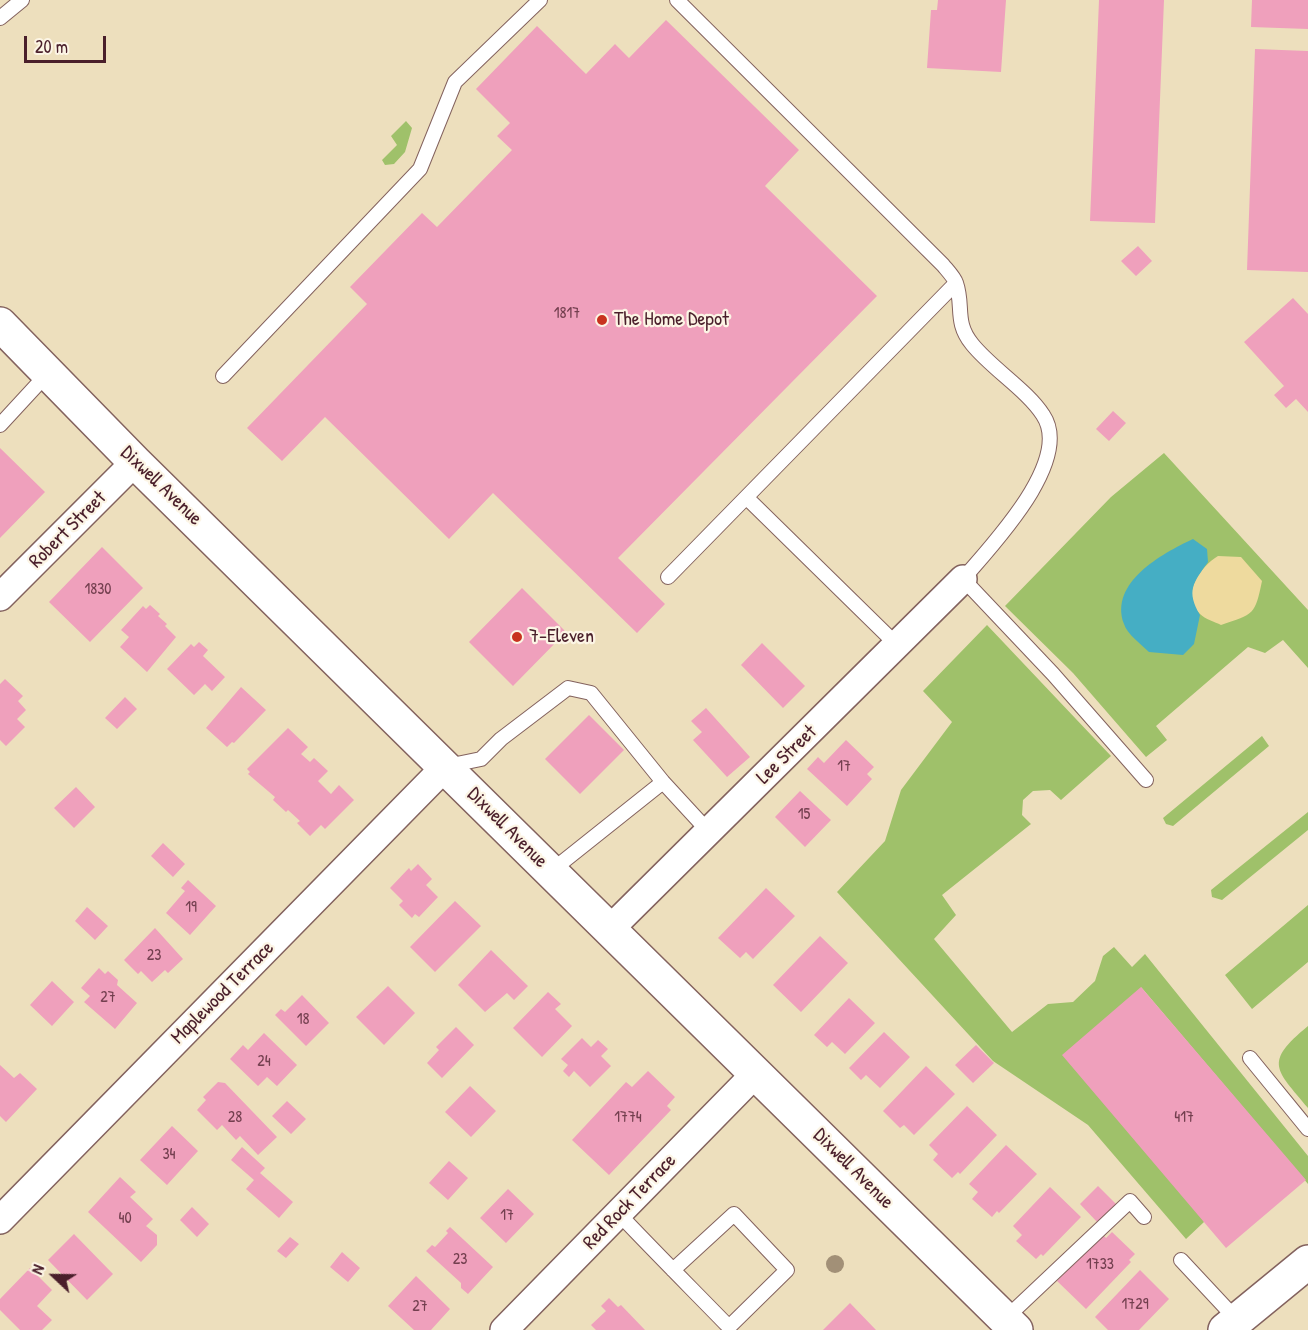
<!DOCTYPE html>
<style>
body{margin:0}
#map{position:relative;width:1308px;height:1330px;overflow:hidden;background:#eddfbd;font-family:"Patrick Hand",sans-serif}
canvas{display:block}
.north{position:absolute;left:24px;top:1246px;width:60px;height:60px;-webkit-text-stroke:4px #fcf5e5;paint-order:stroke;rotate:292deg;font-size:16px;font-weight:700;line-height:24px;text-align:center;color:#4a1f2b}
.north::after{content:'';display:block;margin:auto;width:21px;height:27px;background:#4a1f2b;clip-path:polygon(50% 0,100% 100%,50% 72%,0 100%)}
.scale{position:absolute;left:24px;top:36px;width:82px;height:27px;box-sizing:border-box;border:3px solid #4a1f2b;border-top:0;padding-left:8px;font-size:18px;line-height:21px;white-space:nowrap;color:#4a1f2b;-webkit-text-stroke:4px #fcf5e5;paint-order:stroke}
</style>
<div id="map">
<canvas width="1308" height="1330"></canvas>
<div class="north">N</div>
<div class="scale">20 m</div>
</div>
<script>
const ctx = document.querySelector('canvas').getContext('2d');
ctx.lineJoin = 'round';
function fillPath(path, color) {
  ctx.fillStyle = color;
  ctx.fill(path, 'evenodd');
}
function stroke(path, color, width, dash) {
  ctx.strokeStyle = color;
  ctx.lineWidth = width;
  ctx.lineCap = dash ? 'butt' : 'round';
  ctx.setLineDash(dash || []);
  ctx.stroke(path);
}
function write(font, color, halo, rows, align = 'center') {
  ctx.font = font + ' "Patrick Hand",sans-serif';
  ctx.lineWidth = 4.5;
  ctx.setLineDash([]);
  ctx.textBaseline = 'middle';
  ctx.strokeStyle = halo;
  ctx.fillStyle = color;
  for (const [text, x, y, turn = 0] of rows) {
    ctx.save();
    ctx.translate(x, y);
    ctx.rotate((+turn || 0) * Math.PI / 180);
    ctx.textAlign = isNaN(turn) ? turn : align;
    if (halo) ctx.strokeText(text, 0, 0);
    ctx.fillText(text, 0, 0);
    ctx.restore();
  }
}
fillPath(new Path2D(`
 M 406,121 L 412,128 L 405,152 L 394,164 L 385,165 L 382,160 L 397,145 L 391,136 Z
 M 1164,453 L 1308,610 L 1308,668 L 1283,640 L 1265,653 L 1248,647 L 1156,726 L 1167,740 L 1146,757 L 1073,673 L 1005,606 L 1111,497 Z
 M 987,625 L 1111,756 L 1061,800 L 1050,790 L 1033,791 L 1023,800 L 1022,815 L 1031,824 L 942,895 L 956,915 L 934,939 L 1012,1032 L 1048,1004 L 1073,1002 L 1095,981 L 1103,956 L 1114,947 L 1132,967 L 1145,954 L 1308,1156 L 1308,1184 L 1141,987 L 1204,1222 L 1186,1239 L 1088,1125 L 993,1061 L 837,892 L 885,841 L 901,790 L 952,722 L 923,691 Z
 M 1262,736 L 1269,746 L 1173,826 L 1166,824 L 1163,818 Z
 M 1308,812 L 1308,830 L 1222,900 L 1212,897 L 1211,890 Z
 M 1308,905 L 1308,962 L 1252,1009 L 1225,975 Z
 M 1308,1026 L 1308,1108 C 1276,1069 1263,1063 1308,1026 Z`), '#9fc16a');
fillPath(new Path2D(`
 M 1218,556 L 1241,557 L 1262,581 C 1255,615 1254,614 1221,625 C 1215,622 1205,619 1200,614 C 1180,595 1200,567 1218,556 Z`), '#eeda9e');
fillPath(new Path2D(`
 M 1193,539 L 1207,549 L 1208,562 C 1193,583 1186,591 1200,615 L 1194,644 L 1183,655 L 1149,652 C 1141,644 1127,634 1124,624 C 1109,583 1161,554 1193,539 Z`), '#45aec4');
fillPath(new Path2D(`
 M 938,0 L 1006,0 L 1001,72 L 927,68 L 931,10 L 937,10 Z
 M 1099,0 L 1164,0 L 1155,223 L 1090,221 Z
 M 1252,0 L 1308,0 L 1308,29 L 1251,27 Z
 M 666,20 L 799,150 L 765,186 L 877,296 L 618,558 L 665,604 L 637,633 L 493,493 L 449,539 L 325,417 L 282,461 L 247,428 L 367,304 L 350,287 L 422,213 L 437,227 L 512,150 L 497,136 L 510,123 L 476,89 L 537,26 L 586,74 L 615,44 L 629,58 Z
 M 1255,49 L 1308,51 L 1308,272 L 1247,270 Z
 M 1138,246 L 1152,261 L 1136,276 L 1121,261 Z
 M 1293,298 L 1308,314 L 1308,412 L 1296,399 L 1286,408 L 1274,395 L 1284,386 L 1244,342 Z
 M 1113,411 L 1126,423 L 1109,441 L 1096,429 Z
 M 0,448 L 45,492 L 0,538 Z
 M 102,547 L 143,588 L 90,642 L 49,602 Z
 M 522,588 L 566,632 L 513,686 L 469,642 Z
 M 150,605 L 160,614 L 158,616 L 167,624 L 165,626 L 176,637 L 147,672 L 120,647 L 129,637 L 121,630 L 143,606 L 146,609 Z
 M 199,642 L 208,650 L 203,656 L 225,677 L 212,691 L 205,684 L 194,695 L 167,669 L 191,644 L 194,647 Z
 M 762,643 L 805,686 L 783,708 L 741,665 Z
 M 5,679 L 23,696 L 18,701 L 26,710 L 17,719 L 25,727 L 6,746 L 0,740 L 0,684 Z
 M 241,687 L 266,710 L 234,743 L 232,742 L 227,747 L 206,728 Z
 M 125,697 L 137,709 L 117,729 L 105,718 Z
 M 706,708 L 750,757 L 727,777 L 693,740 L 702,732 L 691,721 Z
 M 589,715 L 624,750 L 580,794 L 545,759 Z
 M 288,728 L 308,747 L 301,754 L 310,762 L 314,758 L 328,771 L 318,781 L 331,794 L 339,785 L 354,800 L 325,829 L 321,825 L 310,836 L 297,823 L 300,821 L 288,810 L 286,812 L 273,800 L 275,797 L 248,774 L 250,772 L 247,769 Z
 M 846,740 L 874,767 L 867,774 L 872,779 L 847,806 L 807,769 L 818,757 L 824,763 Z
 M 76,787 L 95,807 L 74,828 L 54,808 Z
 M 800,791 L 831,820 L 805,847 L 775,817 Z
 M 163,843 L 185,864 L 173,877 L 151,856 Z
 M 418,864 L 432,879 L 426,885 L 438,897 L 419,917 L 415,914 L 412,918 L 399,905 L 403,901 L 390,888 L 409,868 L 411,871 Z
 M 188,880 L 216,906 L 190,935 L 166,913 L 185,891 L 181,888 Z
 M 766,888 L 795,916 L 753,959 L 746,952 L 740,958 L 718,938 Z
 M 455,901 L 481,926 L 435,972 L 410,947 Z
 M 87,907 L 108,926 L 95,940 L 75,921 Z
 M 155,928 L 183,959 L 168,973 L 165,970 L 152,982 L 141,971 L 138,974 L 124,960 Z
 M 820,936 L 848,963 L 801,1012 L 773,985 Z
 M 491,950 L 528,986 L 514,1000 L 507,993 L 485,1012 L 458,985 Z
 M 99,968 L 105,974 L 108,971 L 118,980 L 117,985 L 137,1003 L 115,1029 L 84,1002 L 90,996 L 81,988 Z
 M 52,981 L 74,1002 L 52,1026 L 30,1005 Z
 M 388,986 L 415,1013 L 384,1045 L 356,1017 Z
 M 1141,987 L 1306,1180 L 1226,1248 L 1062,1055 Z
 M 548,992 L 561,1004 L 555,1009 L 572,1026 L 542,1057 L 513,1028 Z
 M 302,995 L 329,1023 L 306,1046 L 275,1015 L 281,1009 L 285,1012 Z
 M 849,998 L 875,1023 L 845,1054 L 832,1042 L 827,1047 L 814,1035 Z
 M 456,1027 L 474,1045 L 442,1078 L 427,1063 L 439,1050 L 436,1047 Z
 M 884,1032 L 910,1057 L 880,1088 L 866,1075 L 861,1080 L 849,1068 Z
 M 264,1033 L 297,1065 L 277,1086 L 267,1077 L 258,1086 L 230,1059 L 243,1045 L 248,1050 Z
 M 582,1038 L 591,1047 L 598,1040 L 608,1049 L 601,1056 L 611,1066 L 590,1087 L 574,1071 L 569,1077 L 563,1071 L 568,1065 L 561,1059 Z
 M 976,1045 L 994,1063 L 973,1083 L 955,1065 Z
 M 0,1065 L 14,1078 L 20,1073 L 37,1089 L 6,1122 L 0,1116 Z
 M 926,1066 L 955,1094 L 914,1135 L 904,1125 L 900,1128 L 883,1111 Z
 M 648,1071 L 675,1097 L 667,1106 L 671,1110 L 609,1175 L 572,1140 L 626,1082 L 632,1087 Z
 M 218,1082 L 225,1083 L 277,1137 L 258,1155 L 240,1136 L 236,1140 L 222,1125 L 217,1130 L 197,1110 L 206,1100 L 203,1097 Z
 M 470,1086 L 496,1111 L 471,1137 L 445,1112 Z
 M 287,1101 L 306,1119 L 291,1134 L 272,1116 Z
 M 967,1106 L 997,1135 L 960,1174 L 958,1172 L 952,1178 L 933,1160 L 938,1154 L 929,1145 Z
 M 172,1126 L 198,1151 L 167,1185 L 140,1160 Z
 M 1006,1145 L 1037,1174 L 999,1213 L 997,1211 L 992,1217 L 972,1199 L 978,1192 L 969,1184 Z
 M 242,1147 L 265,1168 L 260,1173 L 293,1202 L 279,1218 L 246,1189 L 254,1180 L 231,1160 Z
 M 449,1161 L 468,1178 L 448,1200 L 429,1183 Z
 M 120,1177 L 136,1192 L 130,1197 L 153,1219 L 146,1226 L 157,1235 L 157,1245 L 141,1262 L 88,1212 Z
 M 1098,1186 L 1117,1205 L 1098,1223 L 1080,1204 Z
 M 1050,1187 L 1081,1217 L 1043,1256 L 1041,1254 L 1036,1259 L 1016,1241 L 1022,1235 L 1013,1226 Z
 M 508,1189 L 534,1214 L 506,1243 L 480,1218 Z
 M 192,1207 L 209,1224 L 197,1237 L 180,1220 Z
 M 450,1227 L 493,1267 L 468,1294 L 461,1288 L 461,1283 L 426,1251 L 432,1245 L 435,1247 L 448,1233 L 446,1231 Z
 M 1112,1232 L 1135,1254 L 1129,1260 L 1131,1262 L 1086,1309 L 1057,1281 L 1102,1234 L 1106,1238 Z
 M 74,1234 L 113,1274 L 87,1300 L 48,1260 Z
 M 290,1237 L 299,1244 L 286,1258 L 277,1251 Z
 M 342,1252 L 360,1268 L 348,1282 L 330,1267 Z
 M 30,1268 L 52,1290 L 37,1306 L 52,1320 L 42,1330 L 20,1330 L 0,1310 L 0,1299 Z
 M 1140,1270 L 1169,1299 L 1139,1330 L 1108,1330 L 1095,1317 Z
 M 416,1276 L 450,1309 L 431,1330 L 414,1330 L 388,1306 Z
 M 609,1298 L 618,1307 L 621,1305 L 645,1330 L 596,1330 L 591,1325 L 606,1311 L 601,1306 Z
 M 850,1303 L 876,1330 L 823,1330 Z`), '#efa0bc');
const lane = new Path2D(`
 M 677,0 L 943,265 C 947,270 954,277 956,283 C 964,306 954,322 972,344 C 991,368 1027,390 1043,415 C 1074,461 990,547 963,579 L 1053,674 L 1146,780
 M 0,18 L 22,0
 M 223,376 L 420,169 L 455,82 L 540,0
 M 0,425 L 48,373
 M 747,498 L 898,646
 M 668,577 L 956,283
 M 447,766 L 481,759 L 501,739 L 568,688 L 591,693 L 663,782 L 709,832
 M 550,872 L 663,782
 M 1250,1058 L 1308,1129
 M 619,1214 C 655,1252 692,1289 729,1327 L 787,1270 L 734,1214 L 673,1270
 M 1181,1260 L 1237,1320
 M 1005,1319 L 1130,1201 L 1144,1217`);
const street = new Path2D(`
 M 0,597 L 135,462
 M 609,930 L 963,579
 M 0,1220 L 445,767
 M 504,1330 L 756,1073`);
const secondary = new Path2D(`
 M 1225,1330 L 1308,1262`);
const primary = new Path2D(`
 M 0,324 L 135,462 L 1016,1330`);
stroke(lane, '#83625e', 16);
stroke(street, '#83625e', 30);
stroke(secondary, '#83625e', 36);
stroke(primary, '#83625e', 36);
stroke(lane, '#fff', 14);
stroke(street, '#fff', 27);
stroke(secondary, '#fff', 33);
stroke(primary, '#fff', 33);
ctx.fillStyle = '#a29077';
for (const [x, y] of [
 [835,1264]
]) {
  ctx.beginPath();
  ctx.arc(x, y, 9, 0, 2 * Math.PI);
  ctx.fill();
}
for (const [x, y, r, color] of [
 [602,320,6,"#c8321e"],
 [517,637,6,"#c8321e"]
]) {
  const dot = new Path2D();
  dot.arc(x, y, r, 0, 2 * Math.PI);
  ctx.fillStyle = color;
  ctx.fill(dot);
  stroke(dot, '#fcf5e5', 2);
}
write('16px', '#733f4f', null, [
 ["1817",567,314],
 ["1830",98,590],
 ["17",844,767],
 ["15",804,815],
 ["19",191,908],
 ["23",154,956],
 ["27",108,998],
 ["18",303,1020],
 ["24",264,1062],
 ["28",235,1118],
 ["1774",628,1118],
 ["417",1184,1118],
 ["34",169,1155],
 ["17",507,1216],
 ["40",125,1219],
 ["23",460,1260],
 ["1733",1100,1265],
 ["1729",1135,1305],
 ["27",420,1307]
]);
write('20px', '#4a1f2b', '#fcf5e5', [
 ["The Home Depot",614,320],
 ["7-Eleven",529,637]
], 'left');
write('20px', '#4a1f2b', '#fcf5e5', [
 ["Dixwell Avenue",161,486,44],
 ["Robert Street",68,530,-45],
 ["Lee Street",787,755,-44],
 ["Dixwell Avenue",507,828,45],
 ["Maplewood Terrace",223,993,-45],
 ["Dixwell Avenue",853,1169,45],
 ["Red Rock Terrace",630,1202,-46]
]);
</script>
